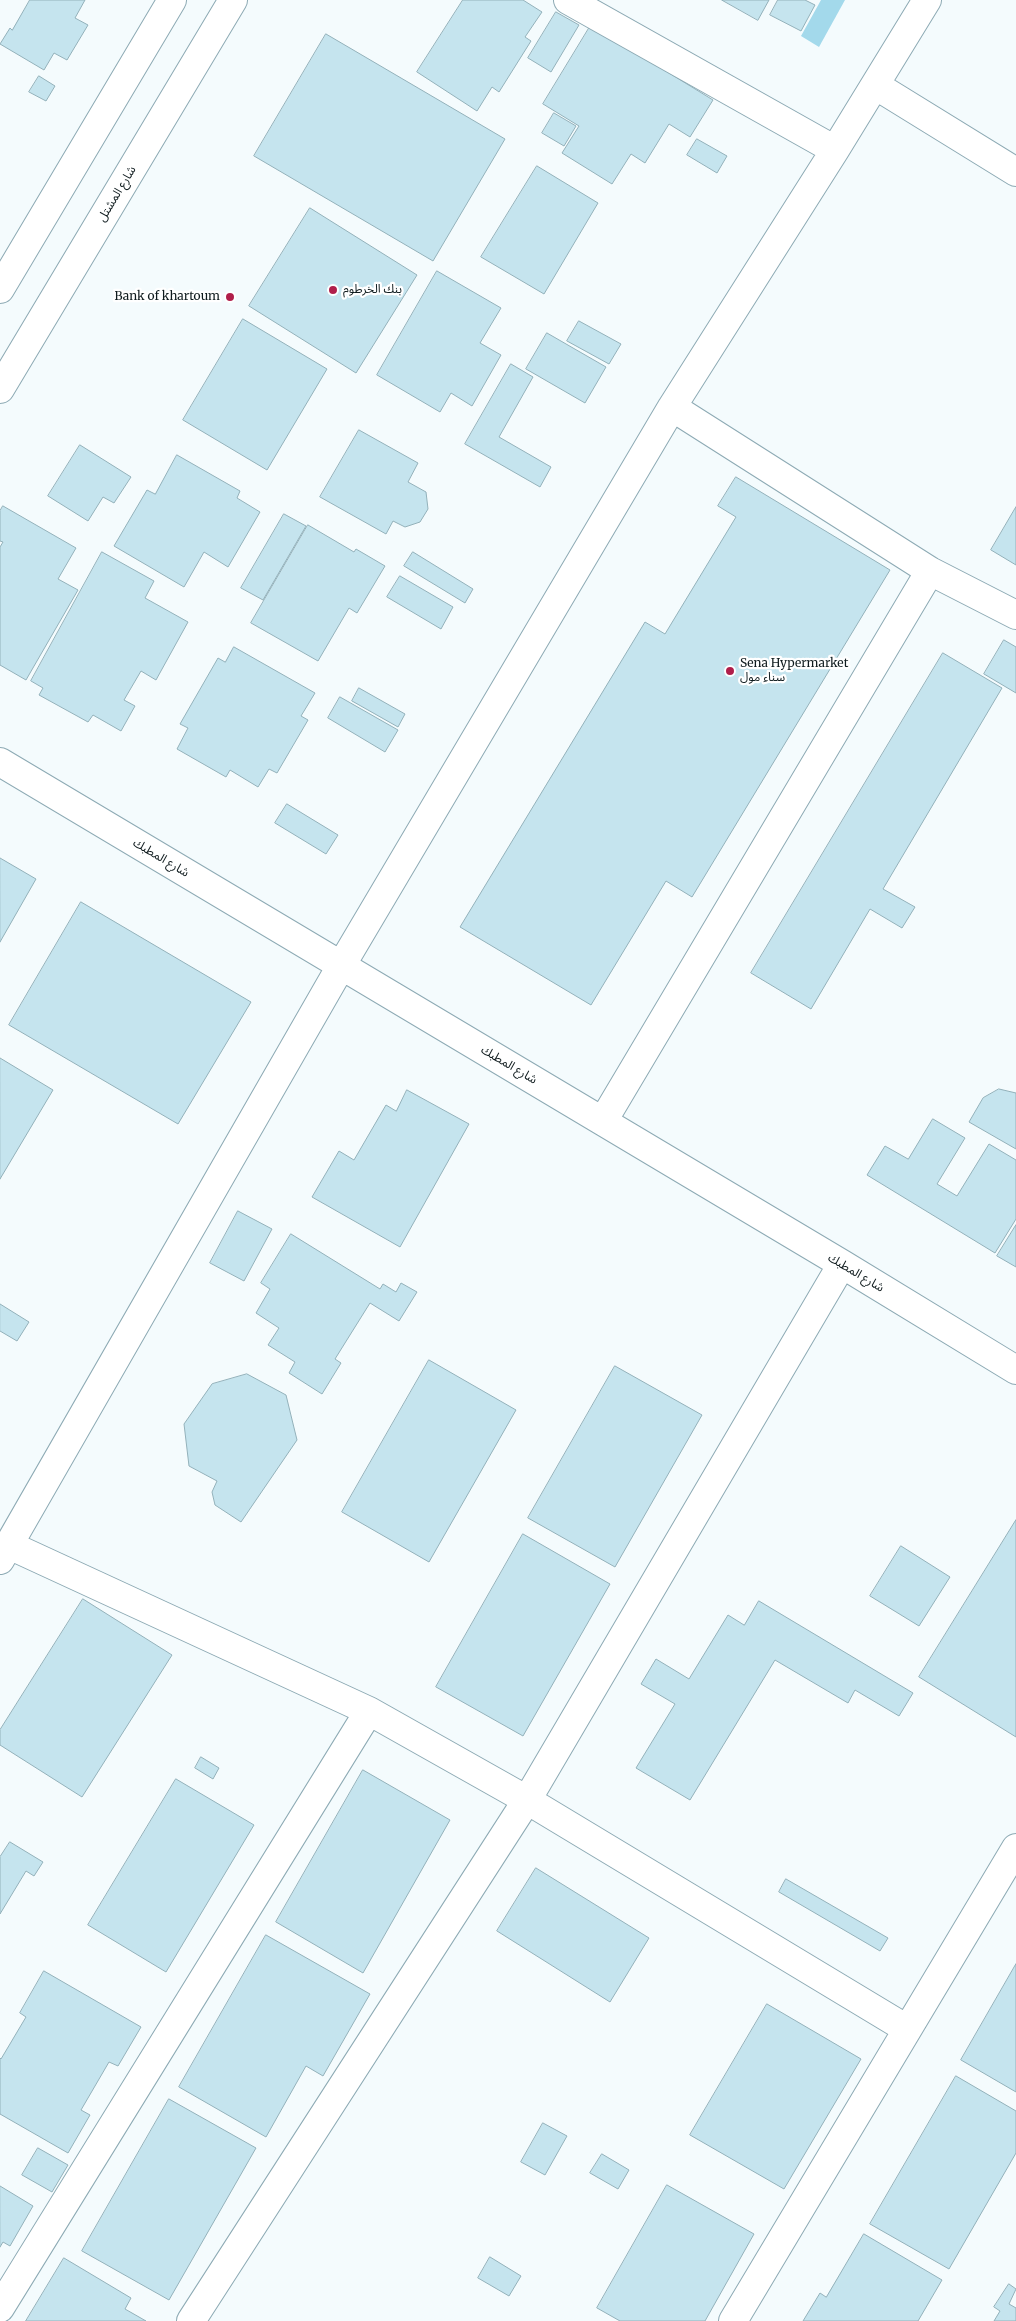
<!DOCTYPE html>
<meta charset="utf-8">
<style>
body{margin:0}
canvas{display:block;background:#f4fbfd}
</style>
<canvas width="1016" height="2321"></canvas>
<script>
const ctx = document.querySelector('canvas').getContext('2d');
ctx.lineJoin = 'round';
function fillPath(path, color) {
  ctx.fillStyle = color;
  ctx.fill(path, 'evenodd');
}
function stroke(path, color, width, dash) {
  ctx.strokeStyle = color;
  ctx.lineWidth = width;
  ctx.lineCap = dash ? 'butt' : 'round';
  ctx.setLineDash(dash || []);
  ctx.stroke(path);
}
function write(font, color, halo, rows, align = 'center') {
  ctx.font = font + ' Merriweather,"Noto Sans Arabic",serif';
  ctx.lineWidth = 4.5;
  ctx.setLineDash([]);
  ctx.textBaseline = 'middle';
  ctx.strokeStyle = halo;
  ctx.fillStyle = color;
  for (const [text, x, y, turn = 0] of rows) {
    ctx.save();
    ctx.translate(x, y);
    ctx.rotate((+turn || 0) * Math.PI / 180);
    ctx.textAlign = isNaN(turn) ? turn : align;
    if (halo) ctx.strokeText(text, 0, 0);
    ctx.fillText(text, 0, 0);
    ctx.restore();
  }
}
fillPath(new Path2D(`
 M 821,0 L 845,0 L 819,47 L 801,36 Z`), '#a3d9eb');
const building = new Path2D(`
 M 30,0 L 85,0 L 75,18 L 88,25 L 67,60 L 54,53 L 44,70 L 0,44 L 10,28 L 12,30 Z
 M 463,0 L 523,0 L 542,12 L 525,37 L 531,41 L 499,92 L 492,87 L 477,111 L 417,72 Z
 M 722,0 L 769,0 L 758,20 Z
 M 778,0 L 805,0 L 815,5 L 801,31 L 770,15 Z
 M 556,12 L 579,25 L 551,72 L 528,58 Z
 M 591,25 L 713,100 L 690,137 L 669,124 L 645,163 L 631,154 L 612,184 L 562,153 L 579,126 L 543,104 Z
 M 326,34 L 505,139 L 433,261 L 254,156 Z
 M 39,76 L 55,86 L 46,101 L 29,92 Z
 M 554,113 L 576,126 L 564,146 L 542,133 Z
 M 697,139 L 727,156 L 717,173 L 687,155 Z
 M 537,166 L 598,203 L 544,294 L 481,257 Z
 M 310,208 L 417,275 L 356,373 L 249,306 Z
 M 437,271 L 501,308 L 480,343 L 501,355 L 472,406 L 451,393 L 440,412 L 377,375 Z
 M 243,319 L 327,369 L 267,470 L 183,420 Z
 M 579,321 L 621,344 L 609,364 L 567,341 Z
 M 547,333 L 606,367 L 585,403 L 526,369 Z
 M 511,364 L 533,377 L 499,437 L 551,467 L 540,487 L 465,444 Z
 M 359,430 L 418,463 L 408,482 L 426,492 L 428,509 L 420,522 L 405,527 L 393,521 L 386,534 L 320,497 Z
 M 80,445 L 131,477 L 114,503 L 103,497 L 88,521 L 48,496 Z
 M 177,455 L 240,491 L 237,498 L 260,512 L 228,567 L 204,552 L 184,587 L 114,546 L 147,490 L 155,494 Z
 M 736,477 L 890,570 L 692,897 L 666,881 L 591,1005 L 460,927 L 645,622 L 665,634 L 736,517 L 718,506 Z
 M 3,506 L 76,548 L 58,579 L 78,590 L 26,680 L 0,665 L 0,547 L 3,542 L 0,541 L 0,511 Z
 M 1016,507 L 1016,565 L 991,550 Z
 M 284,514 L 306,526 L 263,600 L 241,588 Z
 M 308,525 L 354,552 L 356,549 L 385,566 L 357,613 L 349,608 L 318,661 L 251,623 Z
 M 102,552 L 154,581 L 145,598 L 188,622 L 156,680 L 141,671 L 124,700 L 135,706 L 121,731 L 93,715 L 88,722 L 39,695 L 43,688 L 31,681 Z
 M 413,552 L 473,589 L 465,603 L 404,566 Z
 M 400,576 L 453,607 L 441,629 L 387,597 Z
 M 1004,640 L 1016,647 L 1016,693 L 984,674 Z
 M 234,647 L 315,693 L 301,716 L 308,720 L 277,773 L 269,769 L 258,787 L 230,770 L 226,777 L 177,749 L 188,728 L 180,724 L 218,658 L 225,662 Z
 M 943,653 L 1002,688 L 883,889 L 915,907 L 902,928 L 870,909 L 811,1009 L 751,973 Z
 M 359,688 L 405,714 L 398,727 L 352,701 Z
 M 340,697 L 398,730 L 385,752 L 328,718 Z
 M 287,804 L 338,835 L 326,854 L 275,823 Z
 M 0,858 L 36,879 L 0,942 Z
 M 81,902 L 251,1002 L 178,1124 L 9,1025 Z
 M 0,1058 L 53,1090 L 0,1179 Z
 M 999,1089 L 1016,1093 L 1016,1149 L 969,1122 L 983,1098 Z
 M 407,1090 L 469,1124 L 400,1247 L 312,1197 L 339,1151 L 354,1160 L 386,1105 L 396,1111 Z
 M 933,1119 L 965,1138 L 937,1184 L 957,1196 L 989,1144 L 1016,1160 L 1016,1219 L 995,1253 L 867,1175 L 885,1146 L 908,1159 Z
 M 238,1211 L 272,1229 L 244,1281 L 210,1263 Z
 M 1016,1225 L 1016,1267 L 997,1256 Z
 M 291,1234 L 380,1289 L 383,1284 L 396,1292 L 401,1283 L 417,1292 L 399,1321 L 370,1303 L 335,1359 L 341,1363 L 322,1394 L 289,1373 L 295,1362 L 268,1345 L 279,1328 L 256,1313 L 270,1289 L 261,1283 Z
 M 0,1304 L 29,1322 L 17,1341 L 0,1331 Z
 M 429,1360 L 516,1410 L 429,1562 L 342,1512 Z
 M 615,1366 L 702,1415 L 615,1567 L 528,1518 Z
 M 247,1374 L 286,1395 L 297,1440 L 241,1522 L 215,1505 L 212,1492 L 217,1481 L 189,1466 L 184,1424 L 212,1384 Z
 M 1016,1520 L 1016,1737 L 919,1677 Z
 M 523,1534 L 610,1584 L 523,1736 L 436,1687 Z
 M 901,1546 L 950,1577 L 919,1626 L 870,1596 Z
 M 83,1599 L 172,1655 L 82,1797 L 0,1745 L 0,1730 Z
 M 759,1601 L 913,1693 L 899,1716 L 855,1690 L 848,1703 L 775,1660 L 690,1800 L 636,1768 L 675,1704 L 641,1684 L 656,1659 L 689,1679 L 728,1615 L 744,1625 Z
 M 201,1757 L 219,1768 L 213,1779 L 195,1768 Z
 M 363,1770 L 450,1820 L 363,1973 L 276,1922 Z
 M 176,1779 L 254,1825 L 166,1972 L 88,1925 Z
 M 10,1842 L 43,1862 L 34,1876 L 26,1871 L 0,1914 L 0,1857 Z
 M 536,1868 L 649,1938 L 610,2002 L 497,1931 Z
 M 786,1879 L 888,1938 L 880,1951 L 779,1892 Z
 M 266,1935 L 370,1994 L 323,2076 L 306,2066 L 266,2137 L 179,2087 Z
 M 1016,1964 L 1016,2092 L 961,2060 Z
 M 44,1971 L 141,2027 L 118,2066 L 109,2062 L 81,2110 L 90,2115 L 68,2153 L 0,2114 L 0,2058 L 1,2059 L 26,2017 L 20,2013 Z
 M 767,2004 L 861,2059 L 784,2189 L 690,2135 Z
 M 956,2076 L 1016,2111 L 1016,2153 L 949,2269 L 870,2224 Z
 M 169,2099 L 256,2148 L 169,2300 L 82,2251 Z
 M 543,2123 L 567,2136 L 545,2175 L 521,2162 Z
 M 38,2148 L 68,2165 L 52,2192 L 22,2175 Z
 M 602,2154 L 629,2170 L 618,2189 L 590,2173 Z
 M 667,2185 L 754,2234 L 705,2321 L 620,2321 L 597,2308 Z
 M 0,2186 L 33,2206 L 10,2246 L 3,2242 L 0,2247 Z
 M 864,2234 L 942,2280 L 918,2321 L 803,2321 L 820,2293 L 826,2297 Z
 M 490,2257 L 521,2276 L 509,2296 L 478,2278 Z
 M 64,2258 L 131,2298 L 125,2309 L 146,2321 L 26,2321 Z
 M 1009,2284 L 1016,2289 L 1009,2304 L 1016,2308 L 1016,2321 L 994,2321 L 1000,2311 L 994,2307 Z`);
fillPath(building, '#c5e4ee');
stroke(building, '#93b1ba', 1);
const minor = new Path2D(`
 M 568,0 L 835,150
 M 875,85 L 1016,172
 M 672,407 L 930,571 L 1016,615
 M 0,762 L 842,1264 L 1016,1370
 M 603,1121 L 930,571
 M 9,1545 L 369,1711 L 527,1800 L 907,2029
 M 0,1560 L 341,966 L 672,407 L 835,150 L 927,0
 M 0,2308 L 369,1711
 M 191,2321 L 527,1800 L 842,1264
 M 733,2321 L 1016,1848`);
const major = new Path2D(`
 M 0,289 L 172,0
 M 0,389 L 233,0`);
stroke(minor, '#8daab4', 30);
stroke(major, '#8daab4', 30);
stroke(minor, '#fff', 28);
stroke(major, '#fff', 28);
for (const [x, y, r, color] of [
 [333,290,5,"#b01e4a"],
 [230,297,5,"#b01e4a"],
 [730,671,5,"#b01e4a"]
]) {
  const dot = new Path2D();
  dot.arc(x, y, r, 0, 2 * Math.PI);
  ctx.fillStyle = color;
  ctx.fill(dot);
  stroke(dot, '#fff', 2);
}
write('12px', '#0e1a1d', '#fff', [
 ["شارع المشتل",117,194,-59],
 ["شارع المطبك",161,858,31],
 ["شارع المطبك",509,1065,31],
 ["شارع المطبك",856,1273,31]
]);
write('12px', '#0e1a1d', '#fff', [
 ["بنك الخرطوم",343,290],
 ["Bank of khartoum",220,297,"right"],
 ["Sena Hypermarket",740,664],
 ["سناء مول",740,678]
], 'left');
</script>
